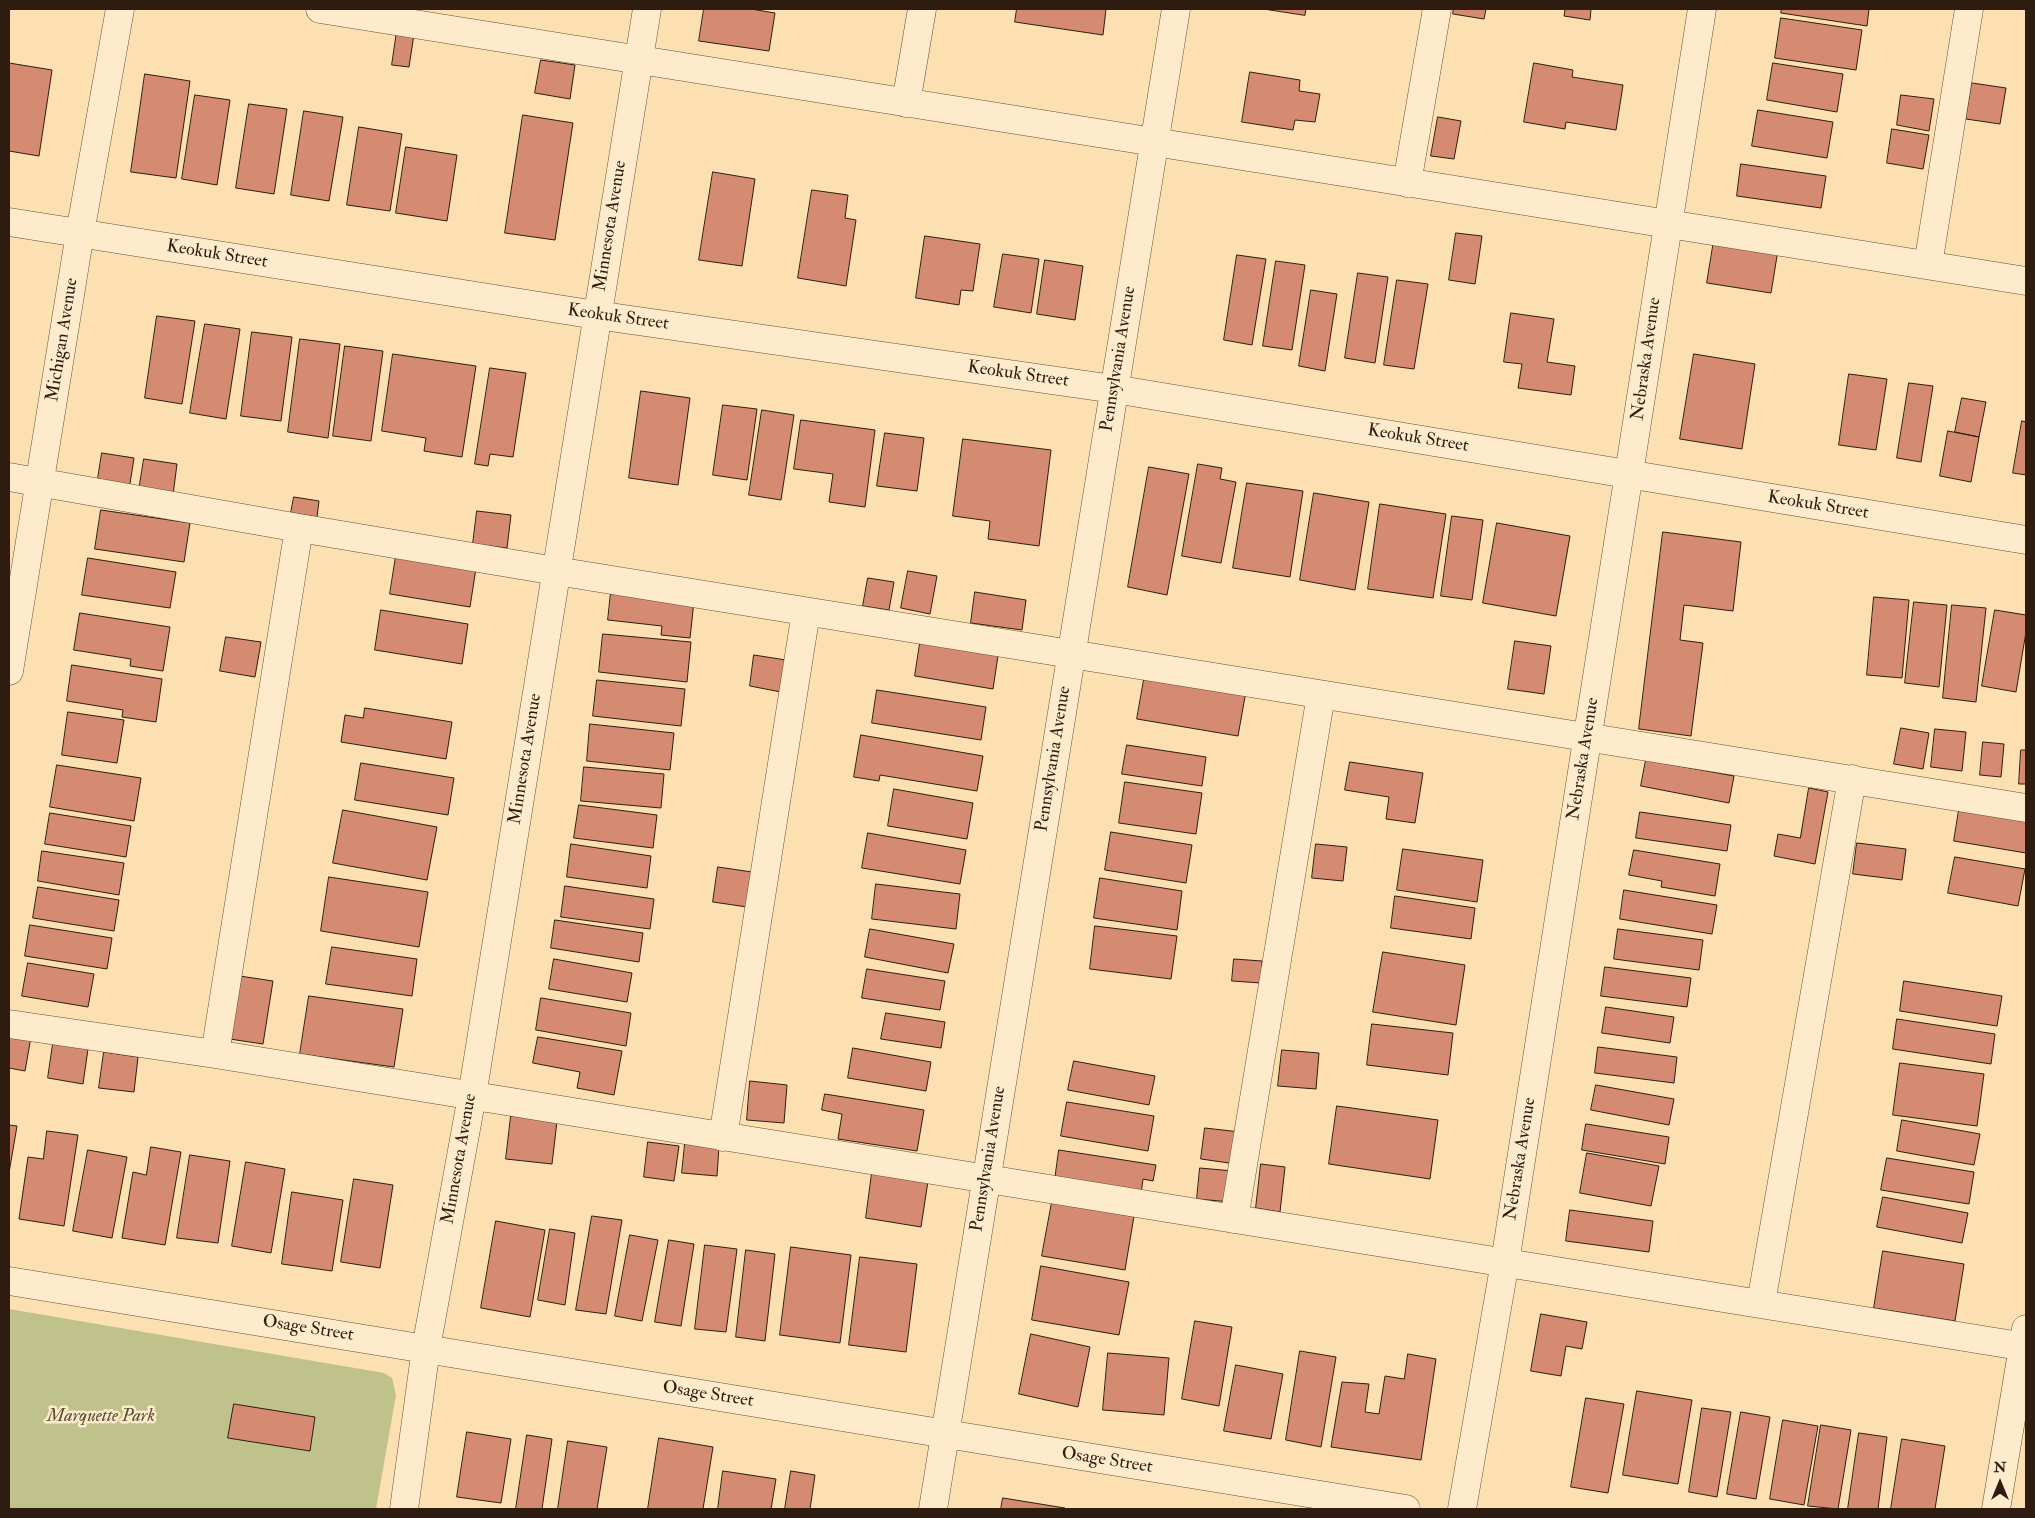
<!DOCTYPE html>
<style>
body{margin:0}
#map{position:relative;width:2035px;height:1518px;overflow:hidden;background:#fde0b1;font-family:"IM FELL Double Pica",serif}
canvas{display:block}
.frame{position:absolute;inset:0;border:10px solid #2f1c10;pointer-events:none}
.north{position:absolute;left:1975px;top:1458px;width:50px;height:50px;-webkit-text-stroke:4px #feebcc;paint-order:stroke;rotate:0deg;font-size:14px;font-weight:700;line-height:20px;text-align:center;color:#2f1c10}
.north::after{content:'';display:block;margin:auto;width:18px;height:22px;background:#2f1c10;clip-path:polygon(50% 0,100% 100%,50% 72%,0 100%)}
</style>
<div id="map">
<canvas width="2035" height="1518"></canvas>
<div class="frame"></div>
<div class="north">N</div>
</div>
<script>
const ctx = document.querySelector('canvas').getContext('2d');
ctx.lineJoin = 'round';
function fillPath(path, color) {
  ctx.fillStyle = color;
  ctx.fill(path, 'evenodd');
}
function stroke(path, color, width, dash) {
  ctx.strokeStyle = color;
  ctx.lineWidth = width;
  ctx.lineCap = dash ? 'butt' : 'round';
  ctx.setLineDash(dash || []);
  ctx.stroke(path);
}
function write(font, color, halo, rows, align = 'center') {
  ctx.font = font + ' "IM FELL Double Pica",serif';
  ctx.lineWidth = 5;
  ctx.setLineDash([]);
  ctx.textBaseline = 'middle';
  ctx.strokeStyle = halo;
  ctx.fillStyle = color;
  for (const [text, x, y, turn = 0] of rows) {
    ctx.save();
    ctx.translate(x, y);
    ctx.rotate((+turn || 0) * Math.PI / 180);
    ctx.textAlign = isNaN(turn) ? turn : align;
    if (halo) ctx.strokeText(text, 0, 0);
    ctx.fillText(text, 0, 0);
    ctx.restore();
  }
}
fillPath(new Path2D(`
 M 9,1309 L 384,1373 L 392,1378 L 396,1395 L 376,1509 L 9,1509 Z`), '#c0c28b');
const building = new Path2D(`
 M 704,9 L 751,9 L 775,13 L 769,51 L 699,41 Z
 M 1017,9 L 1106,9 L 1103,35 L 1015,22 Z
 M 1264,9 L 1306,9 L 1305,15 Z
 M 1454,9 L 1486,9 L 1484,19 L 1453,14 Z
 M 1560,9 L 1591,9 L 1590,20 L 1564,16 L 1565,10 Z
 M 1782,9 L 1869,9 L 1867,26 L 1781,13 Z
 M 1781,18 L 1862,30 L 1856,70 L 1775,58 Z
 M 397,31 L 414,34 L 409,67 L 392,65 Z
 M 541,60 L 575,65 L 570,99 L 535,93 Z
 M 9,63 L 52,70 L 39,156 L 9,151 Z
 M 1534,63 L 1573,70 L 1572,77 L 1623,85 L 1616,130 L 1566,122 L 1565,129 L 1524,122 Z
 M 1773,63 L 1843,74 L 1837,112 L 1767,100 Z
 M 1250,72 L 1300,80 L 1299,91 L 1320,94 L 1315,122 L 1295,120 L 1293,130 L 1242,122 Z
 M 145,74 L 190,81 L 176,178 L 131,172 Z
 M 1972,83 L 2006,88 L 2000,124 L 1966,119 Z
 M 195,95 L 230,100 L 217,185 L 182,179 Z
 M 1901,95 L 1934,99 L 1929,131 L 1897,125 Z
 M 249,104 L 287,109 L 274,194 L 236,188 Z
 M 1758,110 L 1833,122 L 1827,158 L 1752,146 Z
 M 304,111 L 343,117 L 329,201 L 291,195 Z
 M 523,115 L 573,123 L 555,240 L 505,233 Z
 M 1438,117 L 1461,121 L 1454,159 L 1431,156 Z
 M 359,127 L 402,134 L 390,211 L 347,205 Z
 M 1892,129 L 1929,135 L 1923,169 L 1887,163 Z
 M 406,147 L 457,155 L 447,221 L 396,213 Z
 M 1741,164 L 1826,176 L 1821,208 L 1737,196 Z
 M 713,172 L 755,179 L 742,266 L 699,260 Z
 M 812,190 L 848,195 L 845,218 L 856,220 L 846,286 L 798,278 Z
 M 1456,233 L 1482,236 L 1475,284 L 1449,280 Z
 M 925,236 L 980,244 L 973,291 L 961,290 L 959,305 L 916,298 Z
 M 1714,240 L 1778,250 L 1771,293 L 1707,283 Z
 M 1003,254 L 1039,259 L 1031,313 L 994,307 Z
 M 1237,255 L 1266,259 L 1252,345 L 1224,340 Z
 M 1045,260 L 1083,266 L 1075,320 L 1037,314 Z
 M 1276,261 L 1305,265 L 1292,350 L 1263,346 Z
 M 1358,273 L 1388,277 L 1375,363 L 1345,358 Z
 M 1397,280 L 1428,284 L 1414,369 L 1384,365 Z
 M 1311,290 L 1337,294 L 1325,371 L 1299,366 Z
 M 1511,313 L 1554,319 L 1547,362 L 1575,366 L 1571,395 L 1518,388 L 1522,364 L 1504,362 Z
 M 157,316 L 195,321 L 182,404 L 145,398 Z
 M 205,324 L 240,329 L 226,419 L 190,413 Z
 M 252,332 L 292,337 L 281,421 L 241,416 Z
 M 300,339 L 340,344 L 328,438 L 288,432 Z
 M 345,346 L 383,351 L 371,441 L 333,436 Z
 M 393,354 L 476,366 L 462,457 L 424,451 L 426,438 L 382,431 Z
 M 1694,354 L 1755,364 L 1742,449 L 1680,439 Z
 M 490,368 L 526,373 L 513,457 L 490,454 L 488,466 L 475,464 Z
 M 1849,374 L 1887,379 L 1876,450 L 1839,445 Z
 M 1909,383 L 1933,386 L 1921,462 L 1897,458 Z
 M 641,391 L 690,398 L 678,485 L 629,478 Z
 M 1962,398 L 1986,402 L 1979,437 L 1955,432 Z
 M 723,405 L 757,409 L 747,480 L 713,475 Z
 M 762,410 L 794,415 L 781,500 L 749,495 Z
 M 801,420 L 875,430 L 865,507 L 829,502 L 833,474 L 794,469 Z
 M 2022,421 L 2026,422 L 2026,475 L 2013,473 Z
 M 1948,431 L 1979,437 L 1971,482 L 1940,476 Z
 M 885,433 L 924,438 L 917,491 L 877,486 Z
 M 963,439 L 1051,450 L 1039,546 L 988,539 L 990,521 L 953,516 Z
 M 102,453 L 134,458 L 129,490 L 97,485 Z
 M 144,459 L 177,464 L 173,495 L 139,490 Z
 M 1198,464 L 1222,468 L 1220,479 L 1236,482 L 1221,563 L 1182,556 Z
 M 1149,467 L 1189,474 L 1167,595 L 1128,587 Z
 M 1247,483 L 1303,491 L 1290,577 L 1233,568 Z
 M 1314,493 L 1369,502 L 1355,590 L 1300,580 Z
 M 294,497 L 319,501 L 317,517 L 291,513 Z
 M 1380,504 L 1446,514 L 1433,598 L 1368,589 Z
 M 101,510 L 190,523 L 184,562 L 95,549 Z
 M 477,511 L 511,515 L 507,548 L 473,544 Z
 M 1452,516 L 1483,520 L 1472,600 L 1441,596 Z
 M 1497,523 L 1570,536 L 1556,616 L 1483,603 Z
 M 1663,532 L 1741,542 L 1733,611 L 1684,605 L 1680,640 L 1703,643 L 1691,736 L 1639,729 Z
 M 396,556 L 476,568 L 470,607 L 390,594 Z
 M 88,558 L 176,572 L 170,608 L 82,595 Z
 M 908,571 L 937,576 L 930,614 L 901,608 Z
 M 868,578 L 894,582 L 889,610 L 863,606 Z
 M 611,592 L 694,601 L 690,638 L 661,635 L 662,626 L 608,620 Z
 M 975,592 L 1026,600 L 1022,630 L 971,623 Z
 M 1874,597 L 1909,600 L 1902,678 L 1867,675 Z
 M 1914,602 L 1947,605 L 1939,687 L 1905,683 Z
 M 1952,605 L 1986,608 L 1976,702 L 1943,698 Z
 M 381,610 L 468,624 L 462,664 L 375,650 Z
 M 1995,610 L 2026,615 L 2026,632 L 2016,692 L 1982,686 Z
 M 80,613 L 170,627 L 163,671 L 130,666 L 131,659 L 74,650 Z
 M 603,634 L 691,642 L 687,682 L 599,672 Z
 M 226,637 L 261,642 L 255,677 L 220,671 Z
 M 921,637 L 999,649 L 993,689 L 915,676 Z
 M 1515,641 L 1551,646 L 1544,694 L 1508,689 Z
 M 754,655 L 786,660 L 781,692 L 750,686 Z
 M 72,665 L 162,679 L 156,722 L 122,717 L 123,710 L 67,701 Z
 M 1145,674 L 1246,691 L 1238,736 L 1137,719 Z
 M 597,680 L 685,689 L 681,726 L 593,716 Z
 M 877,690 L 986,707 L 981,740 L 872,723 Z
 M 365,708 L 452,722 L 446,759 L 341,742 L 345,715 L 363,718 Z
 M 68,712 L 124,720 L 117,763 L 62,755 Z
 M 590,724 L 674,733 L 670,770 L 587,761 Z
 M 1901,728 L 1929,733 L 1923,769 L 1894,764 Z
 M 1935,729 L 1966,732 L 1962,771 L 1931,767 Z
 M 861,735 L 983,756 L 977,791 L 880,775 L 879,781 L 854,777 Z
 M 1983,742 L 2004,744 L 2001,777 L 1980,775 Z
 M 1127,745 L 1206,757 L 1202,786 L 1122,774 Z
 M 2021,750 L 2026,750 L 2026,784 L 2019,784 Z
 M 1646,760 L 1734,776 L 1729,803 L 1641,786 Z
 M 1350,762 L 1423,773 L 1415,823 L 1386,819 L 1389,797 L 1345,790 Z
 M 361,763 L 454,778 L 448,815 L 355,800 Z
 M 57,765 L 141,778 L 134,821 L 50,807 Z
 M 584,767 L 664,774 L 661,808 L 581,801 Z
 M 1125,782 L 1202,793 L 1196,834 L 1119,823 Z
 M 1809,788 L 1828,792 L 1815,864 L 1774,856 L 1778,834 L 1800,838 Z
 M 894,789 L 973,803 L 967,839 L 888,826 Z
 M 579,805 L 657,815 L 653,848 L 574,838 Z
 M 343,810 L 437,827 L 427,880 L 333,863 Z
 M 1959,810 L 2026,821 L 2026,853 L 1954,841 Z
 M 1640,812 L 1731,825 L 1727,851 L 1636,838 Z
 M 50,813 L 131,826 L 126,857 L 45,844 Z
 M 1111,832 L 1192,845 L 1186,883 L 1105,870 Z
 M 868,833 L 966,850 L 960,884 L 862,868 Z
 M 1857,843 L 1906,849 L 1902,880 L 1853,874 Z
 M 571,844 L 651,856 L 647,888 L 567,877 Z
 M 1316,844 L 1347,847 L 1343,881 L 1312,878 Z
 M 1403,849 L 1483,860 L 1477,902 L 1397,890 Z
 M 1634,850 L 1720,864 L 1715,896 L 1661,887 L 1662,881 L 1629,875 Z
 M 42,851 L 124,863 L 119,895 L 38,881 Z
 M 1955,857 L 2025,869 L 2018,906 L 1948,893 Z
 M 718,867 L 752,872 L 747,907 L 713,902 Z
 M 329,877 L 428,892 L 419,947 L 321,931 Z
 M 1100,878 L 1182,891 L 1177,930 L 1094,918 Z
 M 876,884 L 960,894 L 956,929 L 872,919 Z
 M 565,886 L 654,899 L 650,929 L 561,917 Z
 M 38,887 L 119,900 L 114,931 L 33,918 Z
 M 1624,890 L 1717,905 L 1712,934 L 1620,919 Z
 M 1395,896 L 1475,908 L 1471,939 L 1391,928 Z
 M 555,920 L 643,933 L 639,962 L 551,948 Z
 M 30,925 L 112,938 L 107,969 L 25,956 Z
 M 1095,926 L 1177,936 L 1171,979 L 1090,969 Z
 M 870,929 L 954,944 L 948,973 L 865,957 Z
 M 1618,929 L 1703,940 L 1699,970 L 1614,959 Z
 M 332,947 L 417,959 L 412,996 L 326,984 Z
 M 1383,952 L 1465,965 L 1456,1025 L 1373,1012 Z
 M 554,959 L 632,973 L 627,1002 L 549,989 Z
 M 1234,959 L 1262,961 L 1261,983 L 1232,981 Z
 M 28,963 L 94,974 L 88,1007 L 22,996 Z
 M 1605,967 L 1691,978 L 1687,1007 L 1601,996 Z
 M 867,969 L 945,981 L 940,1010 L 862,998 Z
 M 233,975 L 273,981 L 263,1044 L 223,1038 Z
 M 1904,981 L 2002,996 L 1997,1026 L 1900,1011 Z
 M 309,996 L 403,1009 L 394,1067 L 300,1054 Z
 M 541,998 L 631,1013 L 626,1046 L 536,1030 Z
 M 1606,1007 L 1674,1017 L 1670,1043 L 1602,1033 Z
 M 886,1013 L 945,1022 L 941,1048 L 881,1039 Z
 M 1897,1019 L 1995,1034 L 1991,1064 L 1893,1049 Z
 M 1372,1024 L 1453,1033 L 1448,1075 L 1367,1065 Z
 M 9,1033 L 31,1037 L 25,1071 L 9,1068 Z
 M 538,1037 L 622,1051 L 614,1095 L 577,1088 L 580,1072 L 533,1063 Z
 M 53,1044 L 88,1049 L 83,1084 L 48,1078 Z
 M 1598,1047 L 1677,1057 L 1674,1083 L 1595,1073 Z
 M 853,1048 L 931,1062 L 926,1091 L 848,1078 Z
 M 1282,1050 L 1319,1053 L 1316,1089 L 1278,1086 Z
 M 104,1052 L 138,1057 L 134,1092 L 99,1088 Z
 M 1074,1061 L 1155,1076 L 1149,1105 L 1068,1090 Z
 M 1900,1063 L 1984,1074 L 1977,1126 L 1893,1115 Z
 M 750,1081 L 787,1085 L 784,1123 L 747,1120 Z
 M 1596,1085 L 1674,1099 L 1669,1125 L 1591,1110 Z
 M 825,1094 L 924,1110 L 917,1151 L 838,1139 L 842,1114 L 822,1110 Z
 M 1067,1102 L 1154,1116 L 1148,1151 L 1061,1136 Z
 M 1337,1106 L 1438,1120 L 1430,1179 L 1329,1164 Z
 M 511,1116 L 557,1121 L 552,1164 L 506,1159 Z
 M 1902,1120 L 1980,1134 L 1974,1165 L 1897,1151 Z
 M 1586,1124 L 1669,1137 L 1665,1164 L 1582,1150 Z
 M 9,1125 L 17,1126 L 9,1173 Z
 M 1205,1128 L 1240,1132 L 1236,1164 L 1201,1159 Z
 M 47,1131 L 78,1135 L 64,1226 L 19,1219 L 28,1157 L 43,1159 Z
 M 648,1142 L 679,1146 L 674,1181 L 644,1177 Z
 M 685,1144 L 719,1147 L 717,1176 L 682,1173 Z
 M 151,1147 L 181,1152 L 165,1245 L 122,1238 L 133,1172 L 146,1175 Z
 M 88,1150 L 127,1157 L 112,1238 L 73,1231 Z
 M 1059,1150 L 1156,1165 L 1153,1181 L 1143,1179 L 1141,1194 L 1055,1180 Z
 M 1587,1153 L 1659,1166 L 1651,1206 L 1580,1193 Z
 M 190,1155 L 230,1161 L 218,1243 L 177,1238 Z
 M 1887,1158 L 1974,1172 L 1969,1204 L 1881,1190 Z
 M 246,1162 L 285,1169 L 271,1253 L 232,1246 Z
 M 1261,1164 L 1285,1167 L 1280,1212 L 1256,1208 Z
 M 1200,1168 L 1233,1171 L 1231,1202 L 1197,1199 Z
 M 872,1173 L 928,1181 L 921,1227 L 866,1218 Z
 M 354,1179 L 393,1185 L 380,1268 L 341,1262 Z
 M 292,1192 L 343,1200 L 332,1271 L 282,1264 Z
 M 1883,1197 L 1968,1213 L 1962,1243 L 1877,1227 Z
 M 1052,1202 L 1134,1216 L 1125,1270 L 1042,1256 Z
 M 1570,1210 L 1653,1221 L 1649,1252 L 1566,1241 Z
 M 592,1216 L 622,1220 L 606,1314 L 576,1310 Z
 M 496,1221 L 545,1230 L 530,1317 L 481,1308 Z
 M 550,1229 L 575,1233 L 565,1305 L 538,1300 Z
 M 630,1235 L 658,1240 L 642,1321 L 615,1316 Z
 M 669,1240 L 694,1244 L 681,1326 L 655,1322 Z
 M 705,1245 L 737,1249 L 726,1332 L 695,1329 Z
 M 791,1247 L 851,1255 L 840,1343 L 780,1335 Z
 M 746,1250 L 775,1254 L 765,1341 L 736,1337 Z
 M 1883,1251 L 1964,1264 L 1955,1321 L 1874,1308 Z
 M 860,1257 L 917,1264 L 906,1352 L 849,1345 Z
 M 1041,1266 L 1129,1282 L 1119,1335 L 1032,1320 Z
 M 1541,1314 L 1587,1322 L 1582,1349 L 1566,1346 L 1561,1376 L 1531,1371 Z
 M 1195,1321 L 1232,1327 L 1219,1406 L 1182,1399 Z
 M 1031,1334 L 1090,1347 L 1078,1407 L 1019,1394 Z
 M 1300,1351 L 1336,1357 L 1321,1447 L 1286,1440 Z
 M 1108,1353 L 1169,1358 L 1164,1415 L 1103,1410 Z
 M 1408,1354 L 1436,1359 L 1421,1460 L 1331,1447 L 1342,1382 L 1369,1384 L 1365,1412 L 1379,1414 L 1385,1376 L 1404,1379 Z
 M 1236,1365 L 1283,1374 L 1271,1439 L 1224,1431 Z
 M 1637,1391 L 1692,1400 L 1678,1484 L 1623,1475 Z
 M 1586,1398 L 1624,1404 L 1608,1493 L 1571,1487 Z
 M 234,1404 L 315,1417 L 310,1451 L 228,1438 Z
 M 1702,1408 L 1731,1412 L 1717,1497 L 1689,1492 Z
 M 1741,1412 L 1770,1417 L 1756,1499 L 1727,1494 Z
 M 1783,1420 L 1818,1426 L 1804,1505 L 1770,1499 Z
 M 1821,1425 L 1851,1430 L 1838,1509 L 1808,1506 Z
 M 467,1432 L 511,1439 L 501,1503 L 457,1497 Z
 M 1859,1433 L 1887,1437 L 1878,1509 L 1848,1509 Z
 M 527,1435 L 552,1439 L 542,1509 L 516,1509 Z
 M 659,1438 L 713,1447 L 703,1509 L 648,1509 Z
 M 1902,1439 L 1945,1446 L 1935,1509 L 1891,1509 Z
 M 568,1441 L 607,1447 L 597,1509 L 558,1509 Z
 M 723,1471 L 776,1479 L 771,1509 L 718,1509 Z
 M 791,1471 L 815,1475 L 810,1509 L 785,1509 Z
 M 1003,1498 L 1065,1508 L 1065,1509 L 1001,1509 Z`);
fillPath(building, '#d58b71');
stroke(building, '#2f1c10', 1);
const minor = new Path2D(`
 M 320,9 L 2026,281
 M 906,103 L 922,9
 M 1407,183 L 1437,9
 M 9,222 L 596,315 L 1114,389 L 2026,540
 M 1928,265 L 1969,9
 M 9,477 L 299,528 L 556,571 L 2026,808
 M 9,671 L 80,233 L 120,9
 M 9,1024 L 215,1054 L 2026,1347
 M 215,1054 L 299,528
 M 723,1137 L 806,612
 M 1234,1219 L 1321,695
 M 9,1281 L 1406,1509
 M 1761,1303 L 1852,779
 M 404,1509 L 426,1348 L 472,1096 L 647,9
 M 933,1509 L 1176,9
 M 1462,1509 L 1505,1262 L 1702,9
 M 1996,1509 L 2026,1329`);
stroke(minor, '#624d38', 29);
stroke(minor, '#feebcc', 28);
write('18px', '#2f1c10', '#feebcc', [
 ["Minnesota Avenue",611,226,-81],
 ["Keokuk Street",217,255,9],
 ["Keokuk Street",618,318,8],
 ["Michigan Avenue",63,340,-81],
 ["Pennsylvania Avenue",1119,359,-81],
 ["Nebraska Avenue",1647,359,-82],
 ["Keokuk Street",1018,375,8],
 ["Keokuk Street",1418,439,9],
 ["Keokuk Street",1818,506,9],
 ["Minnesota Avenue",526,759,-81],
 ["Pennsylvania Avenue",1054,759,-81],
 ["Nebraska Avenue",1584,759,-81],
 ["Minnesota Avenue",460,1159,-80],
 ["Pennsylvania Avenue",989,1159,-81],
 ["Nebraska Avenue",1521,1159,-81],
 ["Osage Street",308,1329,9],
 ["Osage Street",708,1395,9],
 ["Osage Street",1107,1461,9]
]);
write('italic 18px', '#5a4e35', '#feebcc', [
 ["Marquette Park",101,1417]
]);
</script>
